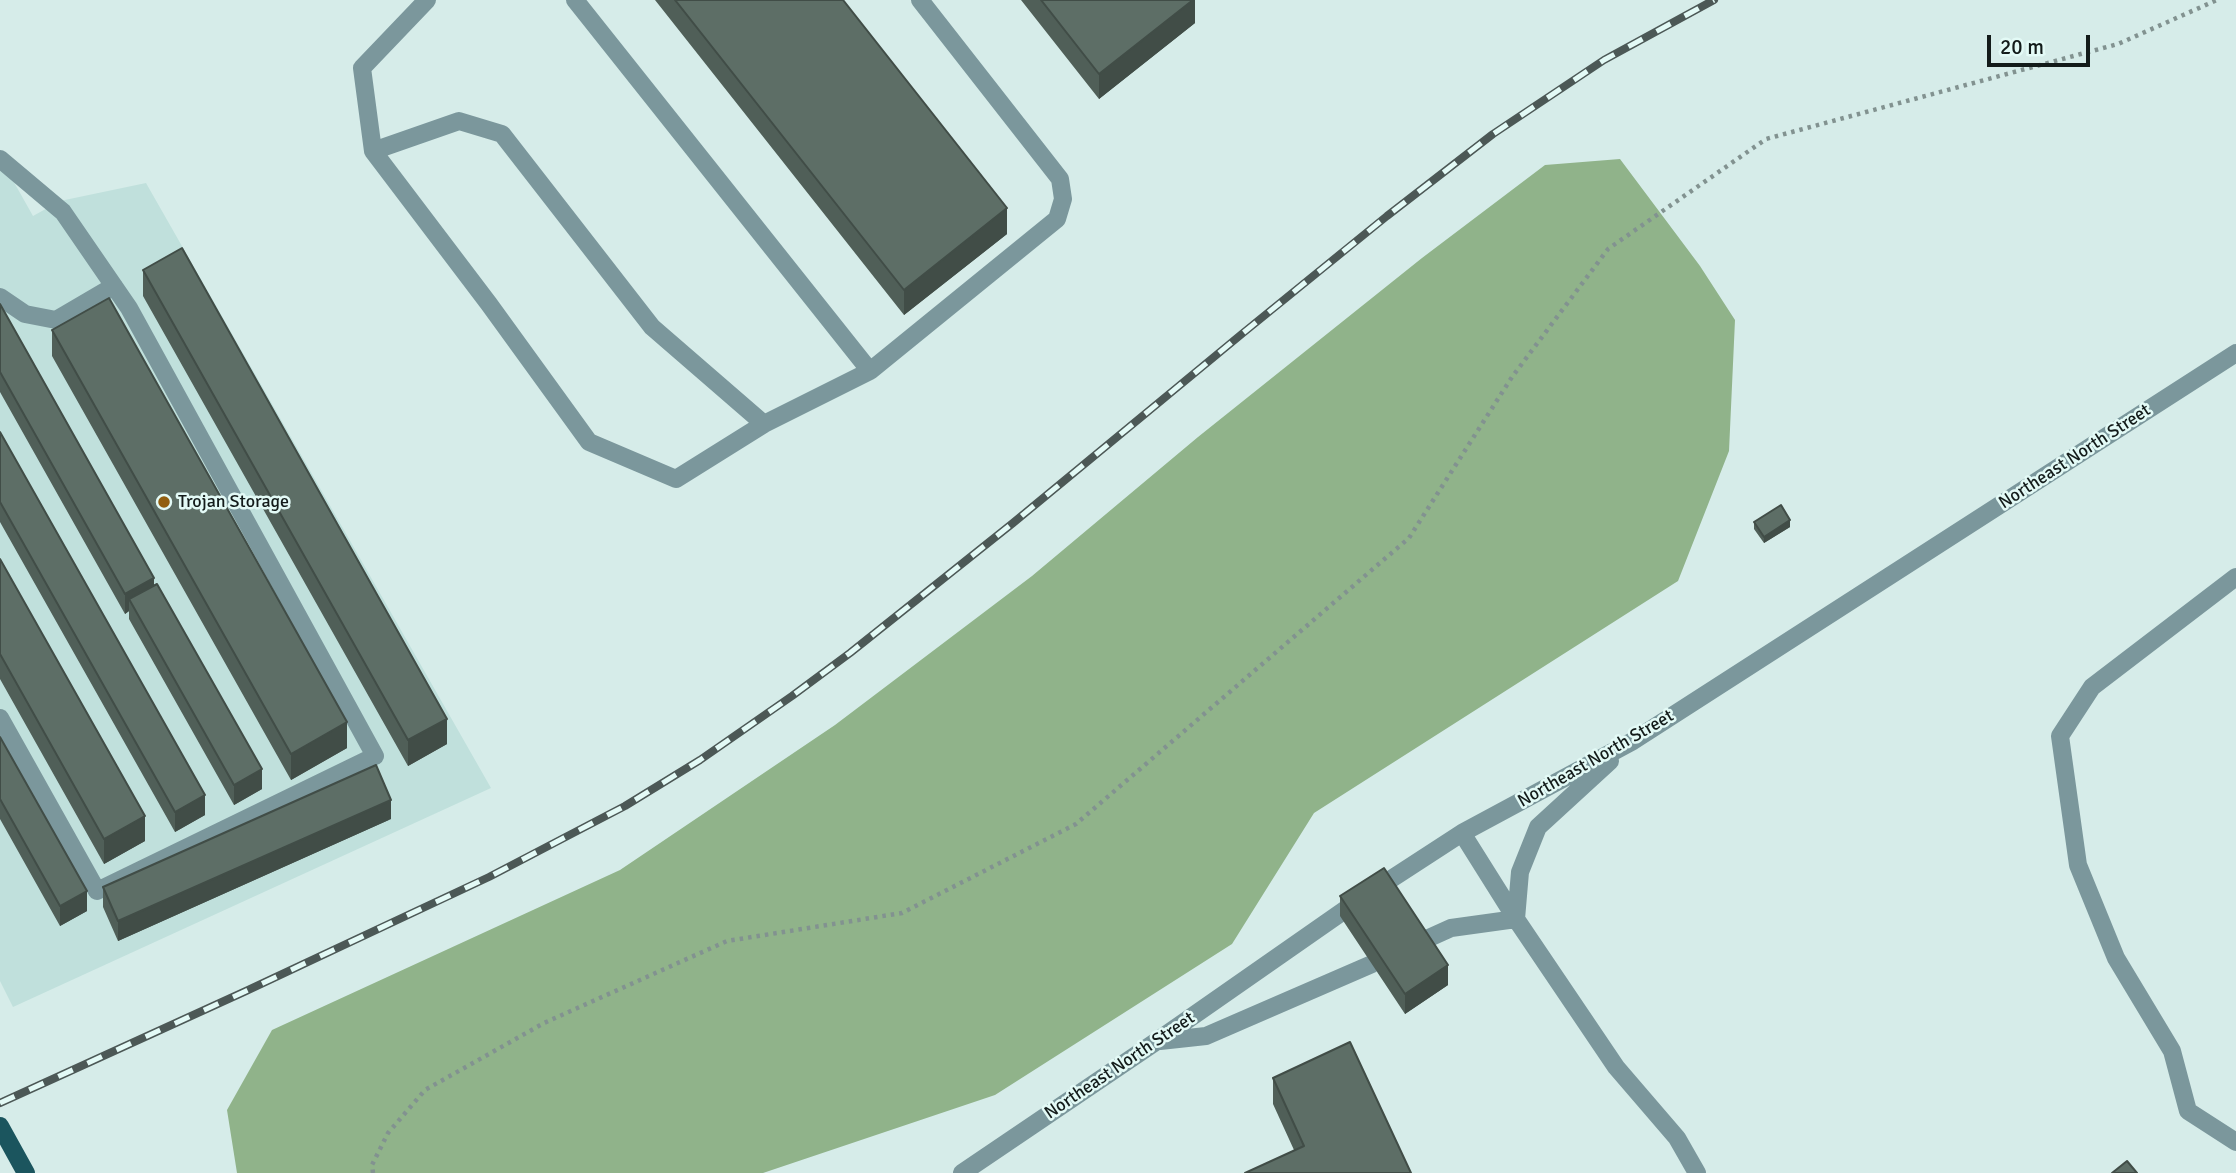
<!DOCTYPE html>
<style>
body{margin:0}
#map{position:relative;width:2236px;height:1173px;overflow:hidden;background:#d6ece9;font-family:Signika,sans-serif}
canvas{display:block}
.scale{position:absolute;left:1987px;top:35px;width:103px;height:32px;box-sizing:border-box;border:4px solid #131b1a;border-top:0;padding-left:9px;font-size:21px;line-height:24px;white-space:nowrap;color:#131b1a;-webkit-text-stroke:5px #e3faf6;paint-order:stroke}
</style>
<div id="map">
<canvas width="2236" height="1173"></canvas>
<div class="scale">20 m</div>
</div>
<script>
const ctx = document.querySelector('canvas').getContext('2d');
ctx.lineJoin = 'round';
function fillPath(path, color) {
  ctx.fillStyle = color;
  ctx.fill(path, 'evenodd');
}
function stroke(path, color, width, dash) {
  ctx.strokeStyle = color;
  ctx.lineWidth = width;
  ctx.lineCap = dash ? 'butt' : 'round';
  ctx.setLineDash(dash || []);
  ctx.stroke(path);
}
function write(font, color, halo, rows, align = 'center') {
  ctx.font = font + ' Signika,sans-serif';
  ctx.lineWidth = 5;
  ctx.setLineDash([]);
  ctx.textBaseline = 'middle';
  ctx.strokeStyle = halo;
  ctx.fillStyle = color;
  for (const [text, x, y, turn = 0] of rows) {
    ctx.save();
    ctx.translate(x, y);
    ctx.rotate((+turn || 0) * Math.PI / 180);
    ctx.textAlign = isNaN(turn) ? turn : align;
    if (halo) ctx.strokeText(text, 0, 0);
    ctx.fillText(text, 0, 0);
    ctx.restore();
  }
}
fillPath(new Path2D(`
 M 2,161 L 33,216 L 60,201 L 146,183 L 491,788 L 13,1007 L 0,981 L 0,163 Z`), '#c0e0dc');
fillPath(new Path2D(`
 M 1620,159 L 1700,266 L 1735,320 L 1729,451 L 1678,581 L 1314,813 L 1232,944 L 995,1095 L 763,1173 L 237,1173 L 227,1110 L 272,1030 L 620,870 L 835,725 L 1032,576 L 1198,437 L 1422,258 L 1545,165 Z`), '#90b38a');
stroke(new Path2D(`
 M 373,1173 L 372,1165 L 388,1133 L 425,1090 L 544,1023 L 727,941 L 902,913 L 1076,824 L 1409,538 L 1512,377 L 1608,249 L 1766,139 L 2118,44 L 2217,0`), '#829290', 4.5, [3.5, 5]);
stroke(new Path2D(`
 M 427,0 L 362,68 L 373,151 L 489,304 L 589,442 L 676,479 L 764,424 L 870,371
 M 575,0 L 870,371 L 1057,219 L 1063,199 L 1060,179 L 920,0
 M 373,151 L 459,121 L 502,134 L 652,327 L 764,424
 M 0,159 L 63,212 L 129,308 L 375,756 L 97,891 L 0,718
 M 0,297 L 25,314 L 56,320 L 114,286
 M 2236,577 L 2092,687 L 2060,736 L 2078,865 L 2116,958 L 2172,1051 L 2188,1111 L 2236,1142
 M 1462,833 L 1516,919 L 1616,1067 L 1677,1138 L 1697,1173
 M 1420,942 L 1451,928 L 1516,919 L 1520,872 L 1538,827 L 1610,761
 M 1160,1041 L 1206,1036 L 1372,964
 M 962,1173 L 1157,1041 L 1362,898 L 1462,833 L 1633,741 L 2236,353`), '#7b979c', 18);
stroke(new Path2D(`
 M 0,1126 L 26,1173`), '#1b555e', 18);
const rail = new Path2D(`
 M 0,1103 L 246,991 L 489,877 L 625,806 L 700,760 L 792,696 L 850,653 L 1013,523 L 1243,333 L 1387,216 L 1493,134 L 1604,60 L 1714,0`);
stroke(rail, '#4c5856', 8);
stroke(rail, '#e3faf6', 5, [16]);
fillPath(new Path2D(`
 M 655,0 L 843,0 L 1007,234 L 904,315 Z
 M 1021,0 L 1195,0 L 1195,23 L 1099,99 Z
 M 143,270 L 447,744 L 408,766 L 143,296 Z
 M 0,304 L 154,586 L 262,789 L 234,805 L 129,619 L 129,611 L 125,614 L 0,392 Z
 M 52,330 L 347,748 L 291,780 L 52,356 Z
 M 0,432 L 205,815 L 175,832 L 0,522 Z
 M 1754,522 L 1790,527 L 1764,543 L 1754,529 Z
 M 0,559 L 145,841 L 104,864 L 0,679 Z
 M 0,737 L 87,911 L 60,926 L 0,819 Z
 M 391,819 L 118,941 L 103,907 L 103,887 Z
 M 1340,896 L 1448,985 L 1405,1014 L 1340,916 Z
 M 1273,1078 L 1411,1173 L 1294,1150 L 1273,1104 Z`), '#505f58');
fillPath(new Path2D(`
 M 1193,0 L 1195,0 L 1195,23 L 1099,99 L 1099,74 Z
 M 1007,208 L 1007,234 L 904,315 L 904,290 Z
 M 1790,520 L 1790,527 L 1764,543 L 1764,537 Z
 M 154,578 L 154,598 L 129,599 L 129,611 L 125,614 L 125,594 Z
 M 447,719 L 447,744 L 408,766 L 408,740 Z
 M 347,722 L 347,748 L 291,780 L 291,754 Z
 M 262,769 L 262,789 L 234,805 L 234,785 Z
 M 205,795 L 205,815 L 175,832 L 175,812 Z
 M 391,800 L 391,819 L 118,941 L 118,921 Z
 M 145,816 L 145,841 L 104,864 L 104,839 Z
 M 87,891 L 87,911 L 60,926 L 60,906 Z
 M 1448,965 L 1448,985 L 1405,1014 L 1405,994 Z`), '#414d47');
const building = new Path2D(`
 M 675,0 L 843,0 L 1007,208 L 904,290 Z
 M 1041,0 L 1193,0 L 1099,74 Z
 M 182,248 L 447,719 L 408,740 L 143,270 Z
 M 109,298 L 347,722 L 291,754 L 52,330 Z
 M 0,304 L 154,578 L 125,594 L 0,372 Z
 M 0,432 L 205,795 L 175,812 L 0,502 Z
 M 1781,505 L 1790,520 L 1764,537 L 1754,522 Z
 M 0,559 L 145,816 L 104,839 L 0,654 Z
 M 157,584 L 262,769 L 234,785 L 129,599 Z
 M 0,737 L 87,891 L 60,906 L 0,799 Z
 M 376,765 L 391,800 L 118,921 L 103,887 Z
 M 1384,868 L 1448,965 L 1405,994 L 1340,896 Z
 M 1350,1042 L 1411,1173 L 1245,1173 L 1304,1146 L 1273,1078 Z
 M 2127,1161 L 2137,1173 L 2112,1173 Z`);
fillPath(building, '#5d6e66');
stroke(building, '#414d47', 2);
for (const [x, y, r, color] of [
 [164,502,7,"#925f10"]
]) {
  const dot = new Path2D();
  dot.arc(x, y, r, 0, 2 * Math.PI);
  ctx.fillStyle = color;
  ctx.fill(dot);
  stroke(dot, '#e3faf6', 2.5);
}
write('18px', '#131b1a', '#e3faf6', [
 ["Northeast North Street",2075,457,-33],
 ["Northeast North Street",1596,759,-30],
 ["Northeast North Street",1120,1066,-34]
]);
write('18px', '#131b1a', '#e3faf6', [
 ["Trojan Storage",178,502]
], 'left');
</script>
